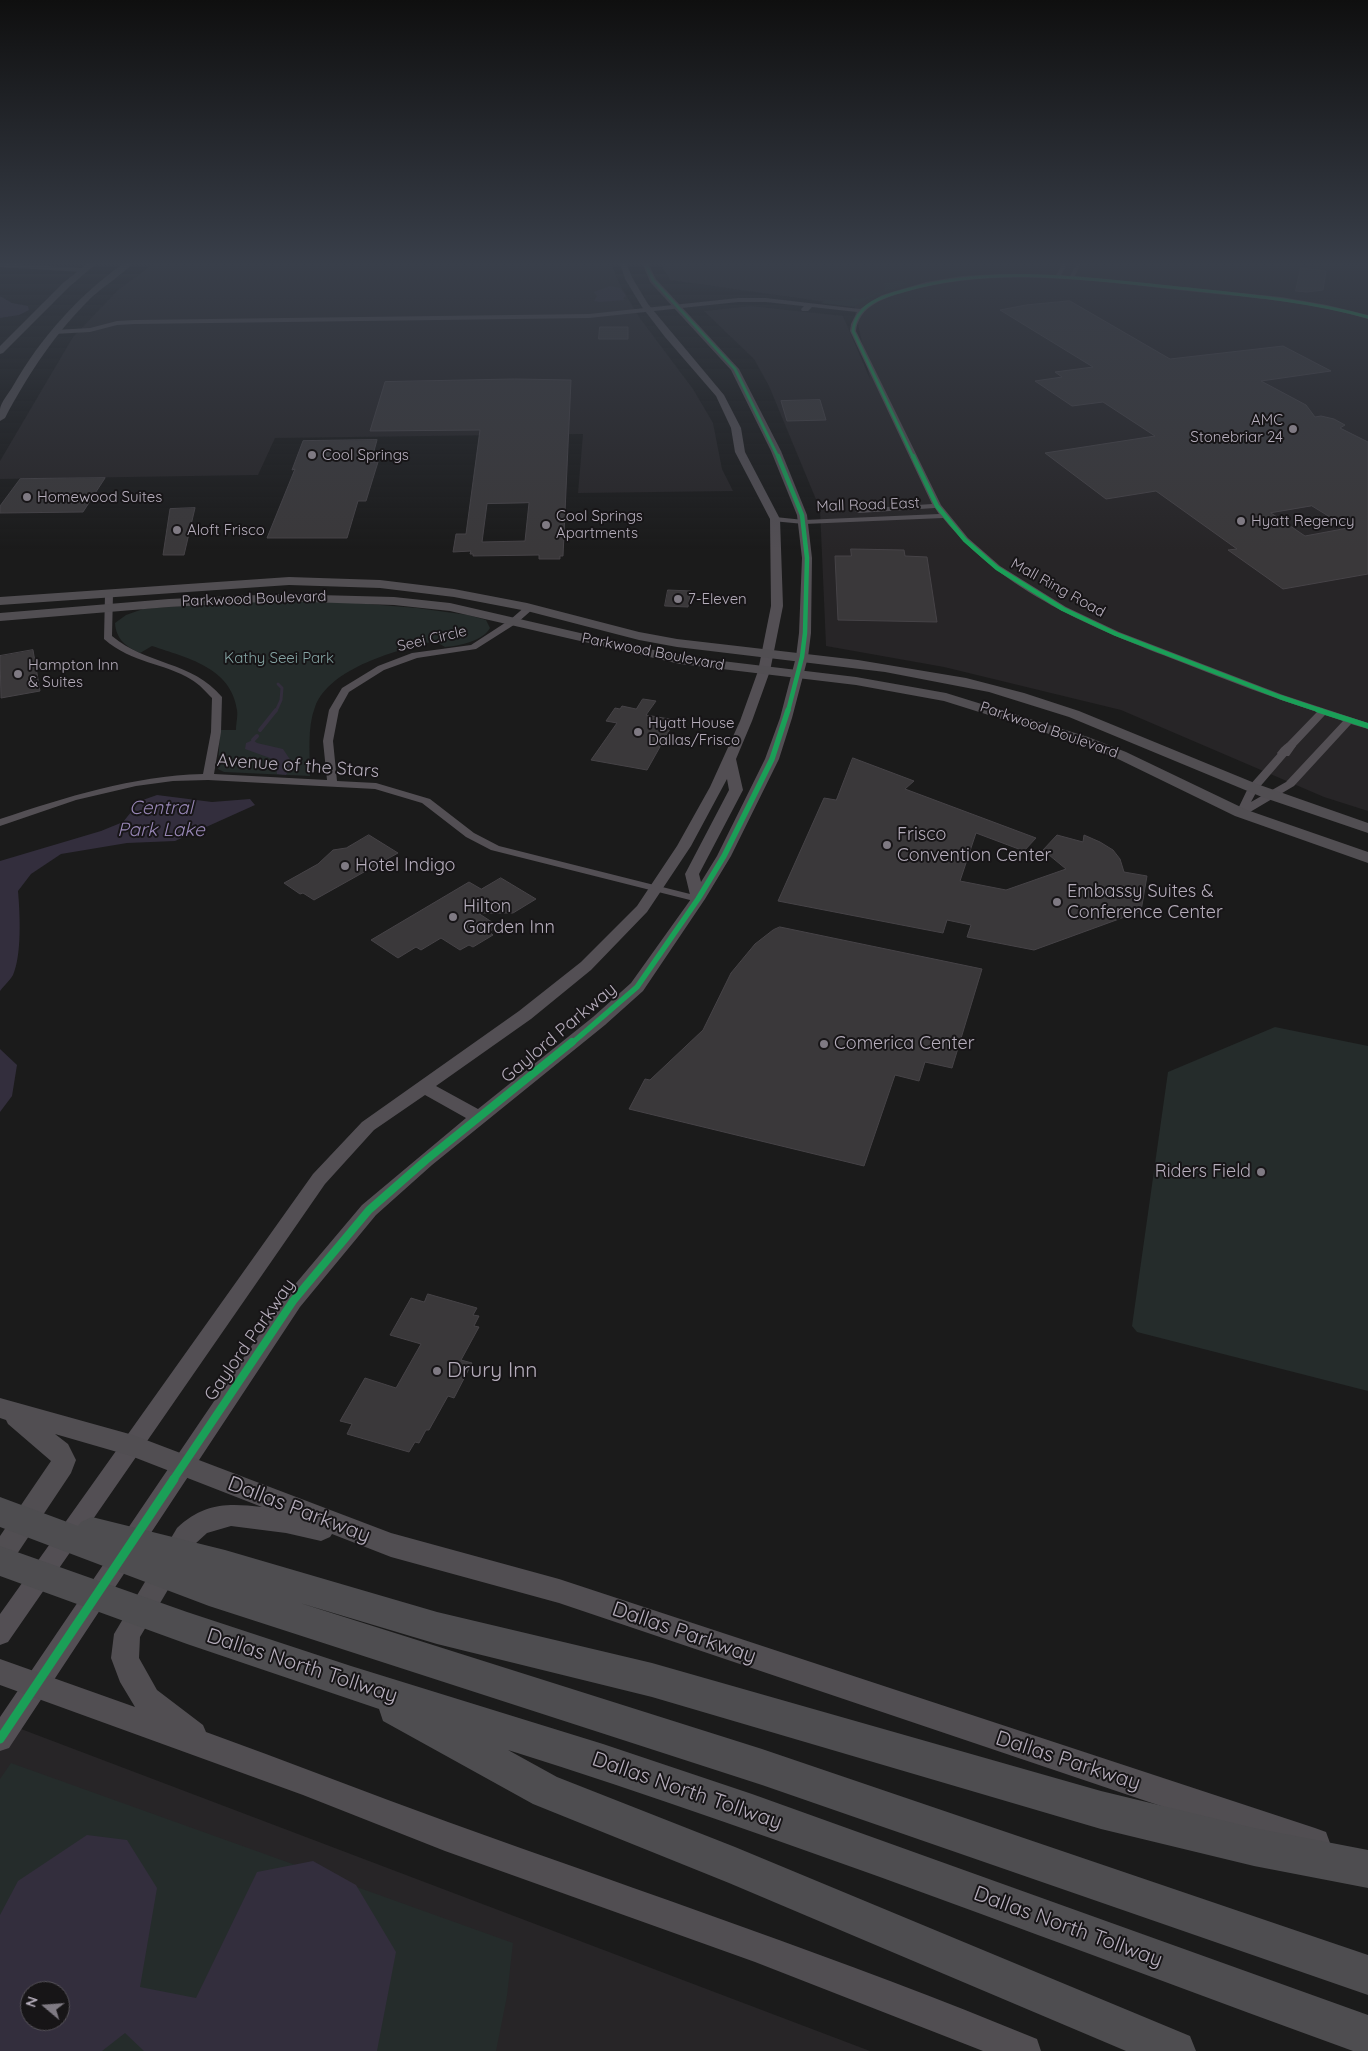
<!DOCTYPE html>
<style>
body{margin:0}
#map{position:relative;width:1368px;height:2051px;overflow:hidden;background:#1b1b1b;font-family:Quicksand,sans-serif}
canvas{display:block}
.north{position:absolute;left:20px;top:1981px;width:50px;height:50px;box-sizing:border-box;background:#171517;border:1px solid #565259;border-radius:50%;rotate:288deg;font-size:14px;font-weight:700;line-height:20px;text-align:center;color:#b5adbb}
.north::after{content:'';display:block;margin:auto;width:18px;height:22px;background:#7f7a83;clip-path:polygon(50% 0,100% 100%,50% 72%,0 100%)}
</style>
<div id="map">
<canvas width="1368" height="2051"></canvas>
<div class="north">N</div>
</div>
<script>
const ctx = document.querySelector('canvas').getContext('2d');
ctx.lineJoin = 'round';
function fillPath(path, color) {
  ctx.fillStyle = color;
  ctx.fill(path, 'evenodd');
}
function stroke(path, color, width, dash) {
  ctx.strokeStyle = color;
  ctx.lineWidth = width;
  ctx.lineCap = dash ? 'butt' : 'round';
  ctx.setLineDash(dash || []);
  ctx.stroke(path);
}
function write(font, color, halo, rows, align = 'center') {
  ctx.font = font + ' Quicksand,sans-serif';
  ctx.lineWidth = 4;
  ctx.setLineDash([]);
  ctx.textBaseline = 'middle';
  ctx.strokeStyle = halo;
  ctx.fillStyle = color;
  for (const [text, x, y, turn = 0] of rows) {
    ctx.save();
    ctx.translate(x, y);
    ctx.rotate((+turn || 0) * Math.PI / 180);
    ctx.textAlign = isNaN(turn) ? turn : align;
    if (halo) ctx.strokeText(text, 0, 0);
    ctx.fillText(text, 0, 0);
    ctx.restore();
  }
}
fillPath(new Path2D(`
 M 155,263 L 611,263 L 619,283 L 639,317 L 693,389 L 713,423 L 722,469 L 733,491 L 578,493 L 583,434 L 275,438 L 258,475 L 0,479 L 0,461 L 73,337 L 118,290 Z
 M 663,263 L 1329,263 L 1368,266 L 1368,811 L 1324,797 L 1121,710 L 944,667 L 826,646 L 820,509 L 769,386 L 754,359 L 704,311 L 751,306 L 843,316 L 870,379 L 854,306 L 670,280 L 663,268 Z
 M 0,1721 L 870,2051 L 0,2051 ZM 30,1991 L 60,1991 L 60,2021 L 30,2021 Z`), '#272527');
fillPath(new Path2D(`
 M 897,279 L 908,284 L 873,296 L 853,307 L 821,303 L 827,299 L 832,301 L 853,300 L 853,298 L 860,299 L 885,290 L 884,283 L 900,281 Z
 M 319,600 L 417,608 L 468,615 L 486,620 L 490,628 C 483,641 459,646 445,647 L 435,641 C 398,650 330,667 315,707 C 307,728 310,754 310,776 L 224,772 L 218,769 L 220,730 L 236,730 C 236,723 238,716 237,710 C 231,667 187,658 152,646 L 140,653 C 126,647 116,639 115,623 L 126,615 L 143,609 L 244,601 Z
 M 1275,1027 L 1368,1046 L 1368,1391 L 1137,1332 L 1132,1326 L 1168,1072 Z
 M 11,1763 L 513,1943 L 507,1996 L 496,2051 L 0,2051 L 0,1779 ZM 30,1991 L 60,1991 L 60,2021 L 30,2021 Z`), '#252c2b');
fillPath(new Path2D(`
 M 610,286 L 620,288 L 626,296 L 623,298 L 625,300 L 600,302 L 594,301 L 597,296 L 594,292 Z
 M 0,296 L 12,303 L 28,306 L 29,310 L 19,315 L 0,318 Z
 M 253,740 L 257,743 L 283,749 L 293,764 L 286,775 L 277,774 L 276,764 L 270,758 L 245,749 L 246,743 Z
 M 157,795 L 212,802 L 250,799 L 255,805 L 175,841 L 127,843 L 61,854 L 31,874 L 18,891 C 20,913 22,955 13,975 C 10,980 4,986 0,991 L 0,861 L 101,831 L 123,822 L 140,801 Z
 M 0,1049 L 17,1065 L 12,1096 L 0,1112 Z
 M 87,1835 L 127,1840 L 157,1888 L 140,1987 L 196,1998 L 257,1872 L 313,1861 L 356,1885 L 396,1952 L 377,2051 L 144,2051 L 125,2033 L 102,2051 L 0,2051 L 0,1915 L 18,1881 ZM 30,1991 L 60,1991 L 60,2021 L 30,2021 Z`), '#332e3d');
stroke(new Path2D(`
 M 276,711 L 281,700 L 282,688 L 278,684`), '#332e3d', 3);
stroke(new Path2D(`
 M 260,730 L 276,710
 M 253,740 L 257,736`), '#332e3d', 4);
const building = new Path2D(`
 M 1301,268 L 1326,271 L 1323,290 L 1307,292 L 1296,291 Z
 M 1070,301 L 1170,359 L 1283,346 L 1331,371 L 1261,381 L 1306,405 L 1315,417 L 1321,416 L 1334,419 L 1345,425 L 1340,428 L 1368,442 L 1368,574 L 1283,589 L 1228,550 L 1237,549 L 1156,491 L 1106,499 L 1045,453 L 1155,436 L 1103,402 L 1072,406 L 1035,381 L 1062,377 L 1055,372 L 1093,367 L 1000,310 L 1026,305 ZM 1312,506 L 1348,528 L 1305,536 L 1271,513 Z
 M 600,327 L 628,327 L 628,339 L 599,339 Z
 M 515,379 L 571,380 L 563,556 L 560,556 L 560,559 L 539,559 L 539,555 L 473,556 L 473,554 L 470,554 L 471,551 L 453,552 L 456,534 L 466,534 L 480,430 L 370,431 L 385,382 ZM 529,503 L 525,541 L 482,542 L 487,504 Z
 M 820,400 L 826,420 L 787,421 L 781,401 Z
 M 377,440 L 371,462 L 378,462 L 366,501 L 358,501 L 347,538 L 267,538 L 295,469 L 292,470 L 303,441 Z
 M 105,478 L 83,512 L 0,513 L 0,506 L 20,479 Z
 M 195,508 L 184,555 L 163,555 L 170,509 Z
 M 851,549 L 904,550 L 905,556 L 927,557 L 937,622 L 838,620 L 835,556 L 851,556 Z
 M 668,590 L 691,591 L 688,607 L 665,606 Z
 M 33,650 L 40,691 L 1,698 L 0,656 Z
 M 643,699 L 656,701 L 646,715 L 675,720 L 647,770 L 591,760 L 617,723 L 606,721 L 615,708 L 620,709 L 622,706 L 636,709 Z
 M 853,758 L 914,781 L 905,789 L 1036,838 L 1024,851 L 976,833 L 960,881 L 1006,890 L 1066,869 L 1043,850 L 1057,835 L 1083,842 L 1084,835 L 1100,842 L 1113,850 L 1120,859 L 1124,872 L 1147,876 L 1141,911 L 1034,950 L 967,937 L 971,925 L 947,920 L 943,933 L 778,901 L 824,798 L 836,800 Z
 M 369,835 L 398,853 L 314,900 L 303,893 L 300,894 L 284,883 L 318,864 L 333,850 L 346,848 Z
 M 501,878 L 536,899 L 513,913 L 478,913 L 498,926 L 489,932 L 493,935 L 473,947 L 469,945 L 460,950 L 441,938 L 421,950 L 416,947 L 398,958 L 371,940 L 469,882 L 481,889 Z
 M 780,927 L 982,969 L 952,1068 L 925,1062 L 919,1081 L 895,1075 L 864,1166 L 629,1109 L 645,1079 L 650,1080 L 703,1030 L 731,973 L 755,944 L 773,930 Z
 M 428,1294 L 477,1308 L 473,1315 L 479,1316 L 474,1326 L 479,1327 L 461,1360 L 472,1363 L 454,1398 L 448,1396 L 429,1430 L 426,1430 L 419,1443 L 415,1442 L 409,1452 L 347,1434 L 352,1424 L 340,1421 L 365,1378 L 396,1388 L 421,1344 L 390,1335 L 411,1298 L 424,1302 Z`);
fillPath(building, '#3a383a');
stroke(building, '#464347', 1);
fillPath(new Path2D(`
 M 1063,263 L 1068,263 L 1061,275 L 1070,276 L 1077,263 L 1081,263 L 1075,276 L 1281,297 L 1327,305 L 1368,315 L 1368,319 C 1350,314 1332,309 1313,306 C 1274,299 1235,296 1197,292 C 1102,282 998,265 905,292 C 884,298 859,306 856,331 L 941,505 L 968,538 L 1000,566 L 1066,607 L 1119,632 L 1283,695 L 1368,723 L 1368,729 L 1351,724 L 1294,786 L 1245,815 L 1237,815 L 1236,813 L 1249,786 L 1280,751 L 1284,750 L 1289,753 L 1258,789 L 1251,802 L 1286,782 L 1343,721 L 1325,715 L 1294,748 L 1286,748 L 1286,744 L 1317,712 C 1271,697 1226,680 1181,662 C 1093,628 1004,593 943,518 L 804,524 L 772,521 L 772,517 L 775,517 L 804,520 L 939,514 L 935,508 L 859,513 L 855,511 L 859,509 L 932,504 L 850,331 L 851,324 L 857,312 L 766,302 L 738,302 L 589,318 L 135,324 L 117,325 L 90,332 L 54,334 L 51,332 L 54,330 L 90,328 L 117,321 L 135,320 L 589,314 L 738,298 L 766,298 L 860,309 L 882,295 L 926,282 L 962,276 L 999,274 L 1056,275 Z
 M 109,591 L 113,594 L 112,636 C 146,665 192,661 222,697 L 221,732 L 214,774 L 327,780 L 323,741 L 329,710 L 342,688 L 378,666 L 412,653 L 471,645 L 511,619 L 527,605 L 533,605 L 533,609 L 517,623 L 476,649 L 417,658 L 384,670 L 349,692 L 339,710 L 333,741 L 337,781 L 376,783 L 430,799 L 474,833 L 499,846 L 702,897 L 704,899 L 698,902 L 491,850 L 466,837 L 422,803 L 375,789 L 208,780 L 173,781 L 136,786 L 76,800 L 0,826 L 0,819 C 67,797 132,776 203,774 L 211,732 L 212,698 C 206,692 199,684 192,680 C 163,662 133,664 104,639 L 105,594 Z`), '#534f54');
fillPath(new Path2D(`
 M 0,263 L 82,268 L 86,270 L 82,272 L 0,267 Z
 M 620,263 L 626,263 L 633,279 L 648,304 L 724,395 L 741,428 L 745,452 L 780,519 L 783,606 L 770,671 L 752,721 L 736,759 L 743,790 L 699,874 L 701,882 L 717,856 L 765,759 L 780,718 L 796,657 L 799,633 L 802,558 L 797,515 L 771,451 L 731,370 L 650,282 L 642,263 L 648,263 L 656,279 L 739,369 L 781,451 L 807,515 L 812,558 L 811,633 L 808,657 L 792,718 L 779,759 L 731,856 L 705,899 L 643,991 L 605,1025 L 432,1165 L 376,1215 L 300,1307 L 9,1748 L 0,1751 L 0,1717 L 286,1295 L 362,1205 L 466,1118 L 425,1095 L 374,1130 L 325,1184 L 8,1642 L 0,1645 L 0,1614 L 313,1174 L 362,1122 L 519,1011 L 581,962 L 637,906 L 677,846 L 710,787 L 740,721 L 758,671 L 771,606 L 770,519 L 735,452 L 731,428 L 716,396 L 665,337 L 642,307 L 625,279 ZM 727,779 L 729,790 L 685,874 L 691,899 L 631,983 L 593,1017 L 478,1109 L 436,1086 L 531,1019 L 591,970 L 647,912 L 691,846 Z
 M 807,303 L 814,305 L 808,311 L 802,311 L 801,309 Z
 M 1290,742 L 1295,743 L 1296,746 L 1289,756 L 1279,756 L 1277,753 C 1281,748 1284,744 1290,742 Z`), '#534f54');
fillPath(new Path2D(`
 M 88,263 L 97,263 L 69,287 L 3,353 L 0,354 L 0,346 L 63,283 Z
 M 124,263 L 133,263 C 121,276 105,285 92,297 C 55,333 29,373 5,418 L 0,421 C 0,418 0,413 0,409 C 1,402 9,393 13,386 C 41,337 79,295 124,263 Z
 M 289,577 L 380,580 L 454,589 L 527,603 L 639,632 L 677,639 L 858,660 L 966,678 L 1024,693 L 1079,711 L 1257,784 L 1368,823 L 1368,833 L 1262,797 L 1069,717 L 989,692 L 885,672 L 677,647 L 639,640 L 527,611 L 454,597 L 380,588 L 289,585 L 0,605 L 0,597 Z
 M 281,594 L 394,597 L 450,603 L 680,656 L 856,677 L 946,693 L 1088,737 L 1126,752 L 1247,810 L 1368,852 L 1368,863 L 1235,816 L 1116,758 L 1078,743 L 944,701 L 856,685 L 680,664 L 450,611 L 394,605 L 281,601 L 169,607 L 0,621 L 0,613 L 169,599 Z
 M 0,1398 L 133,1435 L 391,1533 L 559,1579 L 1315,1828 L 1326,1832 L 1330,1843 L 1326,1854 L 1315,1858 L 559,1603 L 391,1557 L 332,1534 L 330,1537 L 321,1541 L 286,1533 L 231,1526 L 207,1533 L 195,1544 L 140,1637 L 139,1658 L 157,1690 L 203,1725 L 206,1732 C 287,1761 367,1793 448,1822 C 645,1893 843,1959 1037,2039 L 1041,2051 L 983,2051 L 755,1962 L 445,1851 L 303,1795 L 0,1685 L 0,1659 L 135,1707 L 120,1682 L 111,1658 L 114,1634 L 177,1528 C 204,1503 227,1503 262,1507 L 131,1456 L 55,1434 L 68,1444 L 76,1460 L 71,1473 L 9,1566 L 0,1570 L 0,1536 L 51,1461 L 8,1424 L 6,1420 L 0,1418 Z`), '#514e52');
fillPath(new Path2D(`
 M 0,1497 L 78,1526 L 81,1522 L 92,1517 L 225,1550 L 437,1612 L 652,1663 L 1101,1791 L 1254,1828 L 1368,1850 L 1368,1888 L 1254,1866 L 1101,1829 L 652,1697 L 437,1644 L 300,1603 L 762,1749 L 1368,1955 L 1368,1995 L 762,1785 L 209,1606 L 0,1527 Z
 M 0,1546 L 187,1612 L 351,1666 L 603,1744 L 752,1794 L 1368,2015 L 1368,2051 L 1353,2051 C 1072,1949 793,1840 508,1750 L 557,1777 L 735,1847 L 1190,2036 L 1196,2051 L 1126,2051 L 729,1883 L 533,1804 L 383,1721 L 379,1709 L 187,1644 L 0,1576 Z`), '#4e4d50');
stroke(new Path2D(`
 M 645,263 L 653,280 L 735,369 L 778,457
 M 913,457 L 853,331 C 856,304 883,296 906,290 C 992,265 1082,278 1169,287 C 1236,294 1303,299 1368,317`), '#1a9f57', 3);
stroke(new Path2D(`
 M 778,456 L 802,515 L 807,558 L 805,633 L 802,657 L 788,711
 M 913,456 L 937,506 L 965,540 L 997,568 L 1063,609 L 1116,634 L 1280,697 L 1322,711`), '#1a9f57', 4.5);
stroke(new Path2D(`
 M 1318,710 L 1368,726
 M 571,1044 L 637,987 L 698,899 L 724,856 L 772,759 L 788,710`), '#1a9f57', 5.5);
stroke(new Path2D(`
 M 173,1480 L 293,1301 L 369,1210 L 426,1160 L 572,1042`), '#1a9f57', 8);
stroke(new Path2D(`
 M 0,1739 L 174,1479`), '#1a9f57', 9);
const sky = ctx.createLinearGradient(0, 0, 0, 550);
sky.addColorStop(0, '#0f0f0f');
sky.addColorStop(0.48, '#393f4a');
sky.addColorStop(1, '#393f4a00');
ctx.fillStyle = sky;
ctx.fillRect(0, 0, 1368, 550);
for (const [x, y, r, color] of [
 [1293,429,5,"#7f7a83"],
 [312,455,5,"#7f7a83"],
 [27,497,5,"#7f7a83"],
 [1241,521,5,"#7f7a83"],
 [546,525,5,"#7f7a83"],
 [177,530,5,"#7f7a83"],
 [678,599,5,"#7f7a83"],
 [18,674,5,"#7f7a83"],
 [638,732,5,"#7f7a83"],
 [887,845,5,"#7f7a83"],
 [345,866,5,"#7f7a83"],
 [1057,902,5,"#7f7a83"],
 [453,917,5,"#7f7a83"],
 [824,1044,5,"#7f7a83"],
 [1261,1172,5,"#7f7a83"],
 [437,1371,5,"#7f7a83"]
]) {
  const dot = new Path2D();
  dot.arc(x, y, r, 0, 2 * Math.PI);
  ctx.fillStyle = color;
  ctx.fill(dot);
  stroke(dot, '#171517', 2);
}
write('15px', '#b5adbb', '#171517', [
 ["AMC",1283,420,"right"],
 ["Stonebriar 24",1283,437,"right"],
 ["Cool Springs",322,455],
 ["Homewood Suites",37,497],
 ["Cool Springs",556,516],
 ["Apartments",556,533],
 ["Hyatt Regency",1251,521],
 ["Aloft Frisco",187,530],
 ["7-Eleven",688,599],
 ["Hampton Inn",28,665],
 ["& Suites",28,682],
 ["Hyatt House",648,723],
 ["Dallas/Frisco",648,740]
], 'left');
write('15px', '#b5adbb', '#171517', [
 ["Mall Road East",868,505,-2],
 ["Mall Ring Road",1058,588,29],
 ["Parkwood Boulevard",254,599,-2],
 ["Seei Circle",432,639,-13],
 ["Parkwood Boulevard",653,652,11],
 ["Parkwood Boulevard",1049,730,19]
]);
write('15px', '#85a5a4', '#171517', [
 ["Kathy Seei Park",279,658]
]);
write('18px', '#b5adbb', '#171517', [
 ["Avenue of the Stars",298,766,4],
 ["Gaylord Parkway",559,1033,-40],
 ["Gaylord Parkway",250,1340,-55]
]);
write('18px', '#b5adbb', '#171517', [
 ["Frisco",897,835],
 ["Convention Center",897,856],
 ["Hotel Indigo",355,866],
 ["Embassy Suites &",1067,892],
 ["Conference Center",1067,913],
 ["Hilton",463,907],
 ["Garden Inn",463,928],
 ["Comerica Center",834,1044],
 ["Riders Field",1251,1172,"right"]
], 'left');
write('italic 19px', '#9786b5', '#171517', [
 ["Central",161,808],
 ["Park Lake",161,830]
]);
write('21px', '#b5adbb', '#171517', [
 ["Drury Inn",447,1371]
], 'left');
write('21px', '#b5adbb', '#171517', [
 ["Dallas Parkway",299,1510,21],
 ["Dallas Parkway",684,1633,19],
 ["Dallas North Tollway",302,1666,18],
 ["Dallas Parkway",1068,1761,18],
 ["Dallas North Tollway",687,1791,19],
 ["Dallas North Tollway",1068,1927,20]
]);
</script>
